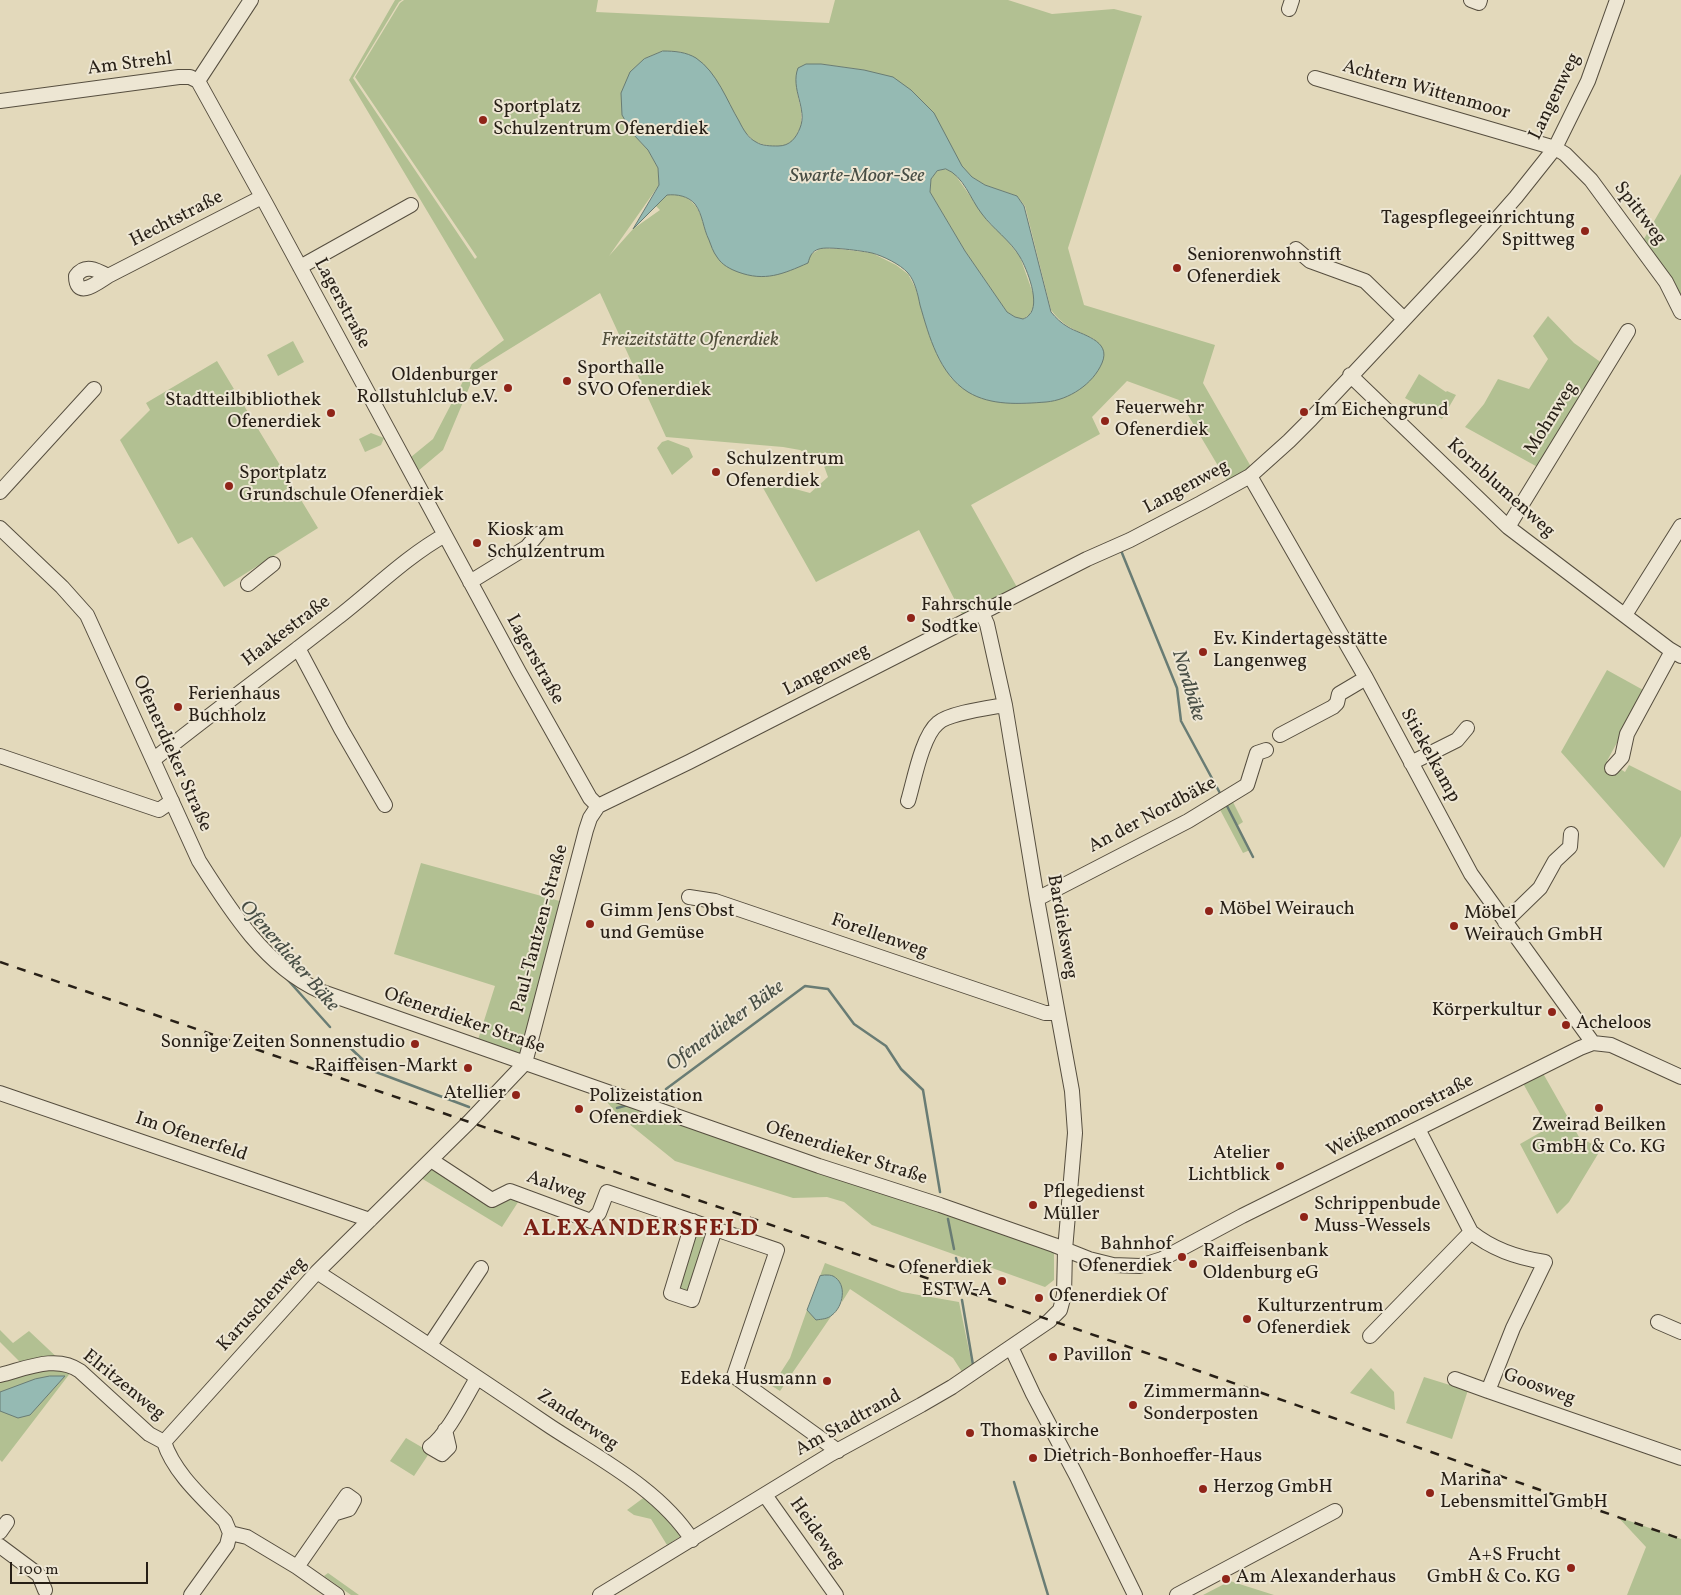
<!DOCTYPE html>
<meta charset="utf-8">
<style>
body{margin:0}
#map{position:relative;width:1681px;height:1595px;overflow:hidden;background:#e3d9bb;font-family:Vollkorn,serif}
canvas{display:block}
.scale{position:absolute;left:10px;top:1562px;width:138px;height:22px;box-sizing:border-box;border:2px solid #271f16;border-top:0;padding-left:6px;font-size:15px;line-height:18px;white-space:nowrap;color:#271f16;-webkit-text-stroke:4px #ede6d3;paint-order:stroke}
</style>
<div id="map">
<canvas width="1681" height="1595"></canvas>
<div class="scale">100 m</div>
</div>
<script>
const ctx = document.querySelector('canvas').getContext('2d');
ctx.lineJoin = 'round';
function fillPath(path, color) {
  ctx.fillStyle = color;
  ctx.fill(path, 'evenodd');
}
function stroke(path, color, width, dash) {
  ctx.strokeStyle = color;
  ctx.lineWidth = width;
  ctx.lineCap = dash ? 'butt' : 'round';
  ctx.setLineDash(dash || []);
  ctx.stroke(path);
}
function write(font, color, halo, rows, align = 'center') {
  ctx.font = font + ' Vollkorn,serif';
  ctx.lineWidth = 4;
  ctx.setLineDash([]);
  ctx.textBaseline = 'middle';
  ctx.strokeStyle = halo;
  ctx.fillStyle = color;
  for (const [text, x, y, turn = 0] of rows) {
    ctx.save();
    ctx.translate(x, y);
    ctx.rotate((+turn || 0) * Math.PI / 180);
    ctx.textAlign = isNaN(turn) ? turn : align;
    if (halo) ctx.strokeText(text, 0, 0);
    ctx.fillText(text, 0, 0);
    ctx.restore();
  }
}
fillPath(new Path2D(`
 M 395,0 L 402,0 L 399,2 L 353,78 L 475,259 L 477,257 L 355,77 L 400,3 L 404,0 L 598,0 L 596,12 L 829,23 L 835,0 L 1008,0 L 1052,14 L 1114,9 L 1142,16 L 1068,248 L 1084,305 L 1215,345 L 1203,383 L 1254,472 L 1230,486 L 1179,400 L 1127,381 L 1092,417 L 1100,434 L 971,505 L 1018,589 L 963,616 L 919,530 L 816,582 L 758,479 L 810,493 L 828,477 L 824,466 L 800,450 L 783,447 L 666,437 L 600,293 L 469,374 L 471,383 L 443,450 L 418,471 L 411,457 L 433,439 L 472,364 L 504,340 L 349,80 ZM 663,51 L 681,52 L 732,110 L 744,131 L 755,142 L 769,146 L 783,146 L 793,141 L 801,126 L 801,110 L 797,92 L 806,64 L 821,64 L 864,70 L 972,177 L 985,185 L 1017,196 L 1025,206 L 1051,310 C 1065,328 1074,329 1094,339 L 1079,390 L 1052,401 L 1019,404 L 969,392 L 951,378 L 939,359 L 927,329 L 916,289 L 908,274 L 896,265 L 872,253 L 839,249 L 821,248 L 812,254 L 707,236 C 702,219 699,200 679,195 C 676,194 671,194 667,195 C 663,197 658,202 654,204 L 660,210 L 633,229 L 609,256 L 659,185 L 658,168 L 648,150 L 633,134 L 644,59 Z
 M 946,169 L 954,173 L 989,223 L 1002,234 L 1020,257 L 1035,299 L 1033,308 L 1029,315 L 1023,319 L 1015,317 L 1007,312 L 965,251 L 930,192 L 931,179 L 937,171 Z
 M 1681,174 L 1681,304 L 1640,246 Z
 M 1548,316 L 1574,343 L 1606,366 L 1543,470 L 1465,427 L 1484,404 L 1498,379 L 1529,389 L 1548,359 L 1533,336 Z
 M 293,341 L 304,362 L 278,376 L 267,355 Z
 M 217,361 L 318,528 L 224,587 L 192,537 L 178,544 L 120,440 L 150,410 L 146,403 Z
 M 1419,374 L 1446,392 L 1447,391 L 1456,395 L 1442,419 L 1405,398 Z
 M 371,433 L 384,438 L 381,445 L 365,452 L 359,439 Z
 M 668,440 L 689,448 L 693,457 L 672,475 L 657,448 L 662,442 Z
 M 1607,670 L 1645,691 L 1607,761 L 1625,772 L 1629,765 L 1681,791 L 1681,836 L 1664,868 L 1561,752 Z
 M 1230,796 L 1243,822 L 1237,826 L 1250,850 L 1243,853 L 1217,804 Z
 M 421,863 L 567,903 L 525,1063 L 476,1046 L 495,986 L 394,954 Z
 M 1540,1068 L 1579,1137 L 1601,1149 L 1569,1202 L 1557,1214 L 1520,1144 L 1548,1128 L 1520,1078 Z
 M 601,1095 L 1054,1245 L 1054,1280 L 1045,1287 L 872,1225 L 844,1202 L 827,1197 L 793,1198 L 675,1161 L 618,1115 Z
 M 431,1166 L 492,1200 L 522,1196 L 502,1227 L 421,1178 Z
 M 693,1221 L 715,1229 L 692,1300 L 671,1293 Z
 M 825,1263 L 902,1292 L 959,1302 L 972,1365 L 962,1372 L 953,1358 L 850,1289 L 842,1302 C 843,1286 839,1271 820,1276 Z
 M 807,1310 C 814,1319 823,1320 832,1315 L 780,1391 L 772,1386 L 790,1358 Z
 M 0,1330 L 13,1343 L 29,1331 L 63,1363 L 27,1369 L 0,1342 Z
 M 42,1366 L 71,1372 L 2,1462 L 0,1460 L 0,1378 Z
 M 1371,1368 L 1394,1392 L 1395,1410 L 1350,1393 Z
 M 1424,1377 L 1453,1386 L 1461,1381 L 1470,1384 L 1452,1439 L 1406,1423 Z
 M 406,1438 L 430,1452 L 414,1476 L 390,1461 Z
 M 646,1496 L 660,1506 L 681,1536 L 667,1545 L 651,1519 L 634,1515 L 627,1510 Z
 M 1618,1517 L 1681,1539 L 1681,1595 L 1627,1595 L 1646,1547 Z
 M 328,1573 L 359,1595 L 351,1595 L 324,1576 Z
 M 1230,1581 L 1274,1595 L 1203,1595 Z`), '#b2c092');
const water = new Path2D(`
 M 663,51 C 675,51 686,52 696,58 C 717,72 727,101 739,121 C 743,129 748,138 756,142 C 762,146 771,146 778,146 C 790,146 796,138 800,128 C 808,109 790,89 798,68 L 806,64 L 821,64 L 864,70 L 893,77 L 911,90 L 934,113 L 962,166 L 972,177 L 985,185 L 1017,196 L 1024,206 L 1051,312 C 1056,318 1061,323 1068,327 C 1081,335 1112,340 1102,363 C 1093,384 1069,400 1046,402 C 1020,404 991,406 968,392 C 939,374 929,336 920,305 C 918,295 915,281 908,273 C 900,264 883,256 872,253 C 863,251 827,246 819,249 C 812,251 810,256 808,263 C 783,274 765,282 738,272 C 730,269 722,265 717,257 C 713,252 711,245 709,240 C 703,228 703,215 695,204 C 688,196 677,194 667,195 L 633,229 L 659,185 L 658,168 L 648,150 L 633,134 L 622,115 L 621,93 L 630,72 L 644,59 ZM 946,169 C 964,176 970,199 982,214 C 993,229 1010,240 1020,257 C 1027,269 1041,304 1029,315 C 1028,317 1025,318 1023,319 L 1015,317 L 1007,312 L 965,251 L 930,192 L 931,179 L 937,171 Z
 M 825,1275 C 828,1275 831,1275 833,1276 C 848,1284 843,1307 832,1315 C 828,1319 822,1319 816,1320 L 807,1310 L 820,1276 Z
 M 50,1376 L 65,1376 L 30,1415 L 18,1418 L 0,1411 L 0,1392 L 35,1379 Z`);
fillPath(water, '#95bab3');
stroke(water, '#697c74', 1);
stroke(new Path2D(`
 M 1122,553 L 1177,688 L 1181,721 L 1221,795
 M 1226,804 L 1253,857
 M 287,979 L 330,1027
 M 345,1043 L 376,1072 L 469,1107
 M 666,1089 L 805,986 L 828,989 L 854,1024 L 886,1046 L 901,1069 L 923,1090 L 940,1192
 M 617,1108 L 628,1105
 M 948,1219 L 954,1249
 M 956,1258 L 958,1265 L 972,1271
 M 962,1300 L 973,1365
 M 1014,1482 L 1048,1595`), '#697c74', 2.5);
const minor = new Path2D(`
 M 1471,0 L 1479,3 L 1480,0
 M 1289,9 L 1292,0
 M 1315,78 L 1555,148 L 1565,154 L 1591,180 L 1666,282 L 1681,312
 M 198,81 L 266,204 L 519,672 L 590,798 L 598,806
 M 198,81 L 251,0
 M 0,101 L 179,77 L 190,77 L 198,81
 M 1296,249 L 1310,261 L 1365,281 L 1404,319
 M 300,267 L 411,205
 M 108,276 C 97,283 76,300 76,276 C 85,263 97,270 108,276 L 262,197
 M 1350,375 L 1508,527 L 1669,649 L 1681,656
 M 1250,476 L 1366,678 L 1471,874 L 1593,1043
 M 0,492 L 94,389
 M 1508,527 L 1628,331
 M 0,528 L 62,587 L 87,615 L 199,861 C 230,910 265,966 320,991 L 819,1166 L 940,1205 L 1054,1245 L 1089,1259 L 1113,1265 L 1140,1266 L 1162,1259 L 1242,1216 L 1580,1048 L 1593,1043 L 1611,1045 L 1681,1077
 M 470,582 L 527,547 L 538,534
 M 248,584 L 273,564
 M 1625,615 L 1681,526
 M 298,648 L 341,729 L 385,805
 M 1280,735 L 1333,707 L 1337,703 L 1339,694 L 1366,678
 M 0,756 L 159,810 L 172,801
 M 153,760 C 213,712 276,666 337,618 C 372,591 407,556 445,535
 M 1411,763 L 1457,740 L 1467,728
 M 1612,768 L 1622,757 L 1627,734 L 1672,651
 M 908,801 C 914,781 922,736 938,723 C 949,713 988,708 1005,705
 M 598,806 L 689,762 L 1087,559 L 1130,540 L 1201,503 L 1250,476 L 1289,441 L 1311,419 L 1472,247 L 1516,197 L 1555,148 L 1588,81 L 1617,0
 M 689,897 L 715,901 L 1045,1013 L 1052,1013 L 1057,1010
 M 1037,899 L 1188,821 L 1247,785 L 1257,753 L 1266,750
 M 1505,922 L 1540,888 L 1555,861 L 1570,847 L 1571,834
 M 525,1063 L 586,830 L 590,818 L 598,806
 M 0,1093 L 370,1220
 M 1418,1129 L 1471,1232 C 1492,1249 1518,1258 1545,1262 L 1513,1328 L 1488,1391 L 1681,1458
 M 431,1160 L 492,1200 L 510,1191 L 591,1221 L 599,1213 L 607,1192 L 777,1250 L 734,1376 L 838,1451
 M 693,1221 L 671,1293 L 692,1300 L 715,1229
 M 317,1272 C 396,1323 474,1375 551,1427 C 600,1459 660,1490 692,1540
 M 1658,1322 L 1681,1332
 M 1370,1336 L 1471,1232
 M 430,1345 L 481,1268
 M 1011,1347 L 1033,1394 L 1076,1475 L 1135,1595
 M 0,1375 C 25,1369 56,1354 80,1371 L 149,1434 L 164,1442
 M 1455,1379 L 1488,1391
 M 445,1430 L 449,1447 L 442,1454 L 430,1447 C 448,1434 465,1398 477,1378
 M 765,1495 L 836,1595
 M 0,1532 L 7,1522
 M 230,1533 L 247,1537 L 297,1567 L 337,1595
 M 0,1546 L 39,1575 L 45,1590
 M 297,1567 L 347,1495 L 354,1500 L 349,1509 L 336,1513
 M 191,1595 L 227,1545 L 230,1533 L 225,1521 C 203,1498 174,1473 164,1442 L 317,1272 L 469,1122 L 525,1063
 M 600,1595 L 831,1454 L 921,1405 L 952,1387 L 1049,1321 L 1060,1310 L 1064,1295 L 1065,1250 L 1075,1133 L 1072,1091 L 1037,899 L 1005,705 L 987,624 L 982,613
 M 1177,1595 L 1335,1511`);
stroke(minor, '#564e3f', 16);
stroke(minor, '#ede6d3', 14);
stroke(new Path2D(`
 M 0,962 L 1170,1361 L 1681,1539`), '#271f16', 2.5, [9, 9]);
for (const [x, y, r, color] of [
 [483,120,5,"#8f2418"],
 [1585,231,5,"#8f2418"],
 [1177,268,5,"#8f2418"],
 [567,381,5,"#8f2418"],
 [508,388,5,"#8f2418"],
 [1304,412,5,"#8f2418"],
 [331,413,5,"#8f2418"],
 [1105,421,5,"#8f2418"],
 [716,472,5,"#8f2418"],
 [229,486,5,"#8f2418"],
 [477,543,5,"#8f2418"],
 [911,618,5,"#8f2418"],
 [1203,652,5,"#8f2418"],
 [178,707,5,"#8f2418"],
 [1209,911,5,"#8f2418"],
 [590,924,5,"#8f2418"],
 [1454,926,5,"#8f2418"],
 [1552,1012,5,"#8f2418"],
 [1566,1025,5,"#8f2418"],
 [415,1044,5,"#8f2418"],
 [468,1068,5,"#8f2418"],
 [516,1095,5,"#8f2418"],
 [1599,1108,5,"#8f2418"],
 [579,1109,5,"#8f2418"],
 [1280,1166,5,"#8f2418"],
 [1033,1205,5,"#8f2418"],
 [1304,1217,5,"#8f2418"],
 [1182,1257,5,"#8f2418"],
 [1193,1264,5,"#8f2418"],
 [1002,1281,5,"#8f2418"],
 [1039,1298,5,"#8f2418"],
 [1247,1319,5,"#8f2418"],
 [1053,1357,5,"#8f2418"],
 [827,1381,5,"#8f2418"],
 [1133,1405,5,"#8f2418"],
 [970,1433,5,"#8f2418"],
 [1033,1458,5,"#8f2418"],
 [1203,1489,5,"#8f2418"],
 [1430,1493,5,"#8f2418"],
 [1571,1568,5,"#8f2418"],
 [1226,1579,5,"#8f2418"]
]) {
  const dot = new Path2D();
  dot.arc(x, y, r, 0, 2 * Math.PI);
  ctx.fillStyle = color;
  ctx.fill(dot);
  stroke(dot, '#ede6d3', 2);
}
write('19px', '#271f16', '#ede6d3', [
 ["Am Strehl",130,65,-7],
 ["Achtern Wittenmoor",1426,91,16],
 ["Langenweg",1556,97,-64],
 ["Spittweg",1639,214,53],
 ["Hechtstraße",177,220,-27],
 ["Lagerstraße",341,304,62],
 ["Mohnweg",1552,419,-58],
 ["Langenweg",1187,488,-28],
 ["Kornblumenweg",1500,489,42],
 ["Haakestraße",287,632,-37],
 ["Lagerstraße",534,660,61],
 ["Langenweg",827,671,-27],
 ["Ofenerdieker Straße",171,754,66],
 ["Stiekelkamp",1429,756,61],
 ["An der Nordbäke",1153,816,-28],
 ["Bardieksweg",1061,927,80],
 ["Paul-Tantzen-Straße",541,929,-75],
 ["Forellenweg",879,937,19],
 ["Ofenerdieker Straße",464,1022,19],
 ["Weißenmoorstraße",1401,1117,-27],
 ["Im Ofenerfeld",191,1138,19],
 ["Ofenerdieker Straße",846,1154,18],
 ["Aalweg",556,1188,20],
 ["Karuschenweg",263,1305,-47],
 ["Elritzenweg",123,1386,39],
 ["Goosweg",1539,1388,20],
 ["Zanderweg",577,1421,34],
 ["Am Stadtrand",849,1424,-29],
 ["Heideweg",816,1534,55]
]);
write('19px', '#271f16', '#ede6d3', [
 ["Sportplatz",493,109],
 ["Schulzentrum Ofenerdiek",493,131],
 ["Tagespflegeeinrichtung",1575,220,"right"],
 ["Spittweg",1575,242,"right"],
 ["Seniorenwohnstift",1187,257],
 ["Ofenerdiek",1187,279],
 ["Sporthalle",577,370],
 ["SVO Ofenerdiek",577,392],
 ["Oldenburger",498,377,"right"],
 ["Rollstuhlclub e.V.",498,399,"right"],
 ["Stadtteilbibliothek",321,402,"right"],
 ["Ofenerdiek",321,424,"right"],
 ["Feuerwehr",1115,410],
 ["Ofenerdiek",1115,432],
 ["Im Eichengrund",1314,412],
 ["Schulzentrum",726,461],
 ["Ofenerdiek",726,483],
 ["Sportplatz",239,475],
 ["Grundschule Ofenerdiek",239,497],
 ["Kiosk am",487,532],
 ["Schulzentrum",487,554],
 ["Fahrschule",921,607],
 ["Sodtke",921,629],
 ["Ev. Kindertagesstätte",1213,641],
 ["Langenweg",1213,663],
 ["Ferienhaus",188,696],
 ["Buchholz",188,718],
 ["Möbel Weirauch",1219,911],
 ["Gimm Jens Obst",600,913],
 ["und Gemüse",600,935],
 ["Möbel",1464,915],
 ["Weirauch GmbH",1464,937],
 ["Körperkultur",1542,1012,"right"],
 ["Acheloos",1576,1025],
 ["Sonnige Zeiten Sonnenstudio",405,1044,"right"],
 ["Raiffeisen-Markt",458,1068,"right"],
 ["Atellier",506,1095,"right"],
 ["Polizeistation",589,1098],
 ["Ofenerdiek",589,1120],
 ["Zweirad Beilken",1599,1127,"center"],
 ["GmbH & Co. KG",1599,1149,"center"],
 ["Atelier",1270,1155,"right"],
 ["Lichtblick",1270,1177,"right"],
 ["Pflegedienst",1043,1194],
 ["Müller",1043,1216],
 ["Schrippenbude",1314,1206],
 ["Muss-Wessels",1314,1228],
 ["Bahnhof",1172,1246,"right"],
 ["Ofenerdiek",1172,1268,"right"],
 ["Raiffeisenbank",1203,1253],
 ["Oldenburg eG",1203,1275],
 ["Ofenerdiek",992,1270,"right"],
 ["ESTW-A",992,1292,"right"],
 ["Ofenerdiek Of",1049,1298],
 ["Kulturzentrum",1257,1308],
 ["Ofenerdiek",1257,1330],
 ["Pavillon",1063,1357],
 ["Edeka Husmann",817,1381,"right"],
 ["Zimmermann",1143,1394],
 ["Sonderposten",1143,1416],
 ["Thomaskirche",980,1433],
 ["Dietrich-Bonhoeffer-Haus",1043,1458],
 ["Marina",1440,1482],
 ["Lebensmittel GmbH",1440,1504],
 ["Herzog GmbH",1213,1489],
 ["A+S Frucht",1561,1557,"right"],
 ["GmbH & Co. KG",1561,1579,"right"],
 ["Am Alexanderhaus",1236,1579]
], 'left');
write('italic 19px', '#514f3b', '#ede6d3', [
 ["Freizeitstätte Ofenerdiek",690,342]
]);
write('italic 20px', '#484e45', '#ede6d3', [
 ["Swarte-Moor-See",857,177],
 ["Nordbäke",1187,686,73],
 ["Ofenerdieker Bäke",288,957,49],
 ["Ofenerdieker Bäke",726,1027,-36]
]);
ctx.letterSpacing = '1px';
write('bold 24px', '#7a1f14', '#ede6d3', [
 ["ALEXANDERSFELD",641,1231]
]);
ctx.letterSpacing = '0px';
</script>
